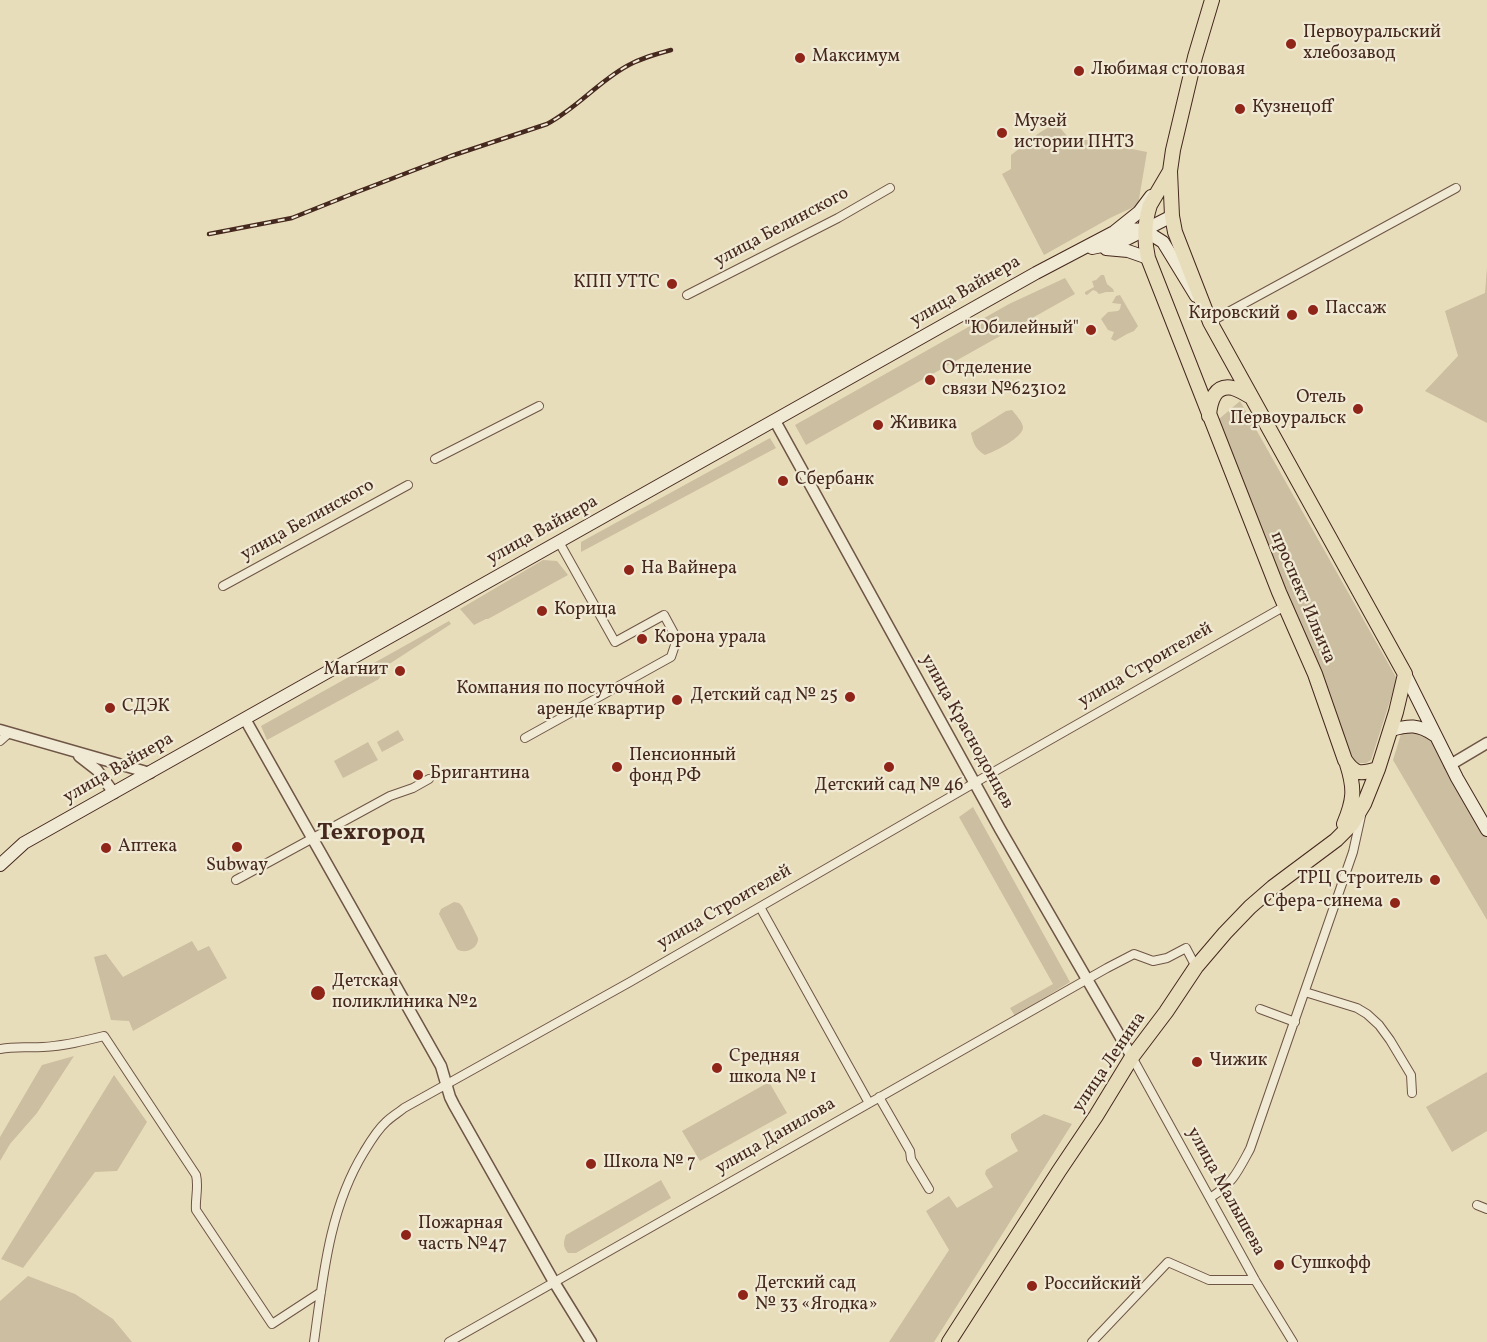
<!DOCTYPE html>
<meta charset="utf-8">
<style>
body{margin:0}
canvas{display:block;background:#e8ddbb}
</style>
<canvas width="1487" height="1342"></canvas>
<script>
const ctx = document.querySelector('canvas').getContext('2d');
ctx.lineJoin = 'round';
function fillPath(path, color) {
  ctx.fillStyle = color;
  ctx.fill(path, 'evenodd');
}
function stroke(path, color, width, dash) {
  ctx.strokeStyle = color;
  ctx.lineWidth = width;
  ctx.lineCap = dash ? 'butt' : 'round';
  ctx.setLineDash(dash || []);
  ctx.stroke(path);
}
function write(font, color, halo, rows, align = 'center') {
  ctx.font = font + ' Vollkorn,serif';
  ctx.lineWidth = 4.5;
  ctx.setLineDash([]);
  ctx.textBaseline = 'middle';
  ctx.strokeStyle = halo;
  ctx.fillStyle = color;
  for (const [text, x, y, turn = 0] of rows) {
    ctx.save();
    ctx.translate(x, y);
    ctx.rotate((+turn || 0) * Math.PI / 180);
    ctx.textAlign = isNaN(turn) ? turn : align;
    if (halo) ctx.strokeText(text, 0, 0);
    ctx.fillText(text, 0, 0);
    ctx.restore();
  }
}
fillPath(new Path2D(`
 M 1056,123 L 1067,136 L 1147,152 L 1138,205 L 1110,218 L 1044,255 L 1002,174 L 1011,169 L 1011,155 L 1039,133 Z
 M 1487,267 L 1487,423 L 1425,391 L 1458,356 L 1445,311 L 1485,293 Z
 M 1101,275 L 1104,275 L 1107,284 L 1113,289 L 1114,292 L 1106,292 L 1099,294 L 1096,291 L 1093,290 L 1087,295 L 1085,294 L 1085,292 L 1094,287 L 1092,281 L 1096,280 Z
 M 1065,278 L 1075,294 L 806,445 L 795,425 L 1009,304 Z
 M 1120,295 L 1138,326 L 1134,331 L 1127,334 L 1115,341 L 1111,339 L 1114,332 L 1108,330 L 1101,319 L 1108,312 L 1118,311 L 1120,309 L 1121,304 L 1112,303 L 1116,296 Z
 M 1240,401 L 1397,679 L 1371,760 L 1366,763 L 1355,763 L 1294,613 L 1219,419 Z
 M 1012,410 C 1016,415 1022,421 1023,427 C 1024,437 994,452 985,455 C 976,450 973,443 971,433 L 1006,411 Z
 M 770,438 L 776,448 L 581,552 L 581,542 Z
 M 543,560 L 557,561 L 568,575 L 488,619 L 486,619 L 474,625 L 460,609 Z
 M 449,621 L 451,624 L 383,668 L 379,679 L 267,740 L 261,726 Z
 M 398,730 L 404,740 L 382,752 L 377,742 Z
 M 1411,730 L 1417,731 L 1431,740 L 1487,837 L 1487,920 L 1393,760 L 1401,734 Z
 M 368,742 L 378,760 L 343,778 L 334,761 Z
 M 973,807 L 1070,982 L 1015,1016 L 1010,1008 L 1053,984 L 959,817 Z
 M 454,902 L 459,903 L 462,906 L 478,938 C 479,948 465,955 457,949 L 439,914 L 441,909 Z
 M 192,941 L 198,951 L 209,946 L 227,978 L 133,1031 L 129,1021 L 111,1020 L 94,957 L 106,954 L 123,977 Z
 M 74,1056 L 37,1113 L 10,1144 L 0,1161 L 0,1137 L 42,1065 Z
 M 1487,1072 L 1487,1131 L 1452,1152 L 1426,1107 Z
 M 114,1075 L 147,1122 L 117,1171 L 95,1172 L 23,1268 L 1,1259 Z
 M 769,1082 L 787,1113 L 700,1161 L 682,1131 Z
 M 1044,1114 L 1072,1124 L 934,1342 L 889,1342 L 949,1250 L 926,1211 L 949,1196 L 957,1208 L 993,1187 L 985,1174 L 986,1170 L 1018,1151 L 1011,1138 L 1011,1134 Z
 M 661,1180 L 671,1198 L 576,1253 L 568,1253 C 563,1247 563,1243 566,1235 Z
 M 28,1276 L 75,1294 L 113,1319 L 132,1342 L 0,1342 L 0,1301 Z`), '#ccbea0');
const minor = new Path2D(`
 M 687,295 L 838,218 L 890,188
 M 1210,322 L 1456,188
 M 435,459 L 539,406
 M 223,586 L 408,485
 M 525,738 L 671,657 L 677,639 L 664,615 L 615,642 L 559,542
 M 0,741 L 9,733
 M 236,880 L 390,796 L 413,788 L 429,779
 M 760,907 L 869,1103
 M 1305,992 L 1357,1008 L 1367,1014 L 1379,1025 L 1390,1040 L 1411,1075 L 1412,1093
 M 1260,1009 L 1295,1022
 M 0,1049 C 15,1046 28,1048 43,1047 C 64,1046 84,1041 104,1036 L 196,1175 C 199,1187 195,1198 196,1210 L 272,1324 L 321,1292
 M 1132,1057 L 1255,1280 L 1293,1342
 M 879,1097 L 910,1151 L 911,1159 L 929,1189
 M 1210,1198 C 1233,1183 1237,1173 1250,1149 L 1353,852 L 1361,816
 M 1477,1205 L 1487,1209
 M 314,1342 C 323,1277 329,1209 364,1152 C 370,1142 377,1130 386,1122 C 391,1117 398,1113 404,1108 L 630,982 L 983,778 L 1285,606
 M 449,1342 L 1107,968 L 1134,954 L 1153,961 L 1167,958 L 1186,948 L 1196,967
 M 1092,1342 L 1168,1262 L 1209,1280 L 1255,1280`);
const tertiary = new Path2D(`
 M 775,421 L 1000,829 L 1132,1057
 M 245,719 L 441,1066 L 450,1097 L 454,1105 L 554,1282 L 591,1342
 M 0,730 L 150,773
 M 79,756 L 97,770 L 114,793
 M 1450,765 L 1487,743`);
const secondary = new Path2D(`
 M 1118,231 L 1129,229 L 1144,230 L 1163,242 L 1196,296
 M 1092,248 L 1121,242 L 1172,216
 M 1106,249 L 1128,251 L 1148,258
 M 1405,674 L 1457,778 L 1487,830
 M 1391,730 C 1409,725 1418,724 1434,735
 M 0,865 L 24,843 L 1036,273 L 1114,232 L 1139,212 L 1151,196`);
const primary = new Path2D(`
 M 1170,171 L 1150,205 C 1144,223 1144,240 1148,258 L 1279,592 L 1315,674 L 1345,760 C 1355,775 1361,774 1378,769
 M 1209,416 C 1210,401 1215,384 1233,388 C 1239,390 1246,394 1251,397
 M 1344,824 C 1354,800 1355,789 1347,764
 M 949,1342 L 1059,1171 L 1096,1116 L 1132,1057 L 1166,1012 L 1196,967 L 1225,933 L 1250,907 L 1273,887 L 1336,840 L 1352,824 L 1364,804 L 1378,769 L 1396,712 L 1405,674 L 1210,322 L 1175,232 L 1172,216 L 1170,171 L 1173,150 L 1195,57 L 1212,0`);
stroke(minor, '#6e5545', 10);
stroke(tertiary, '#6e5545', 13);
stroke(secondary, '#45281e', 14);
stroke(primary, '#45281e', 16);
stroke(minor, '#f0e9d3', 8);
stroke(tertiary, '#f0e9d3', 10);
stroke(secondary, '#f0e9d3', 12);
stroke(primary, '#e8ddbb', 14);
const rail = new Path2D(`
 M 209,234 L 292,218 L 357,192 L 451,156 L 547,124 C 577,108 598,82 627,66 C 641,58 656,54 671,50`);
stroke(rail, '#45281e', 4.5);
stroke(rail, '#f0e9d3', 2, [7]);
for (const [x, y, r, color] of [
 [1291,44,6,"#8f2418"],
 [800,58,6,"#8f2418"],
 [1079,71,6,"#8f2418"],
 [1240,109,6,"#8f2418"],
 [1002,133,6,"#8f2418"],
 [672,284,6,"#8f2418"],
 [1313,310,6,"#8f2418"],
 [1292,315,6,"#8f2418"],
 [1091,330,6,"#8f2418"],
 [930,380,6,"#8f2418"],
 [1358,409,6,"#8f2418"],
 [878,425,6,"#8f2418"],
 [783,481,6,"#8f2418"],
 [629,570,6,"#8f2418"],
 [542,611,6,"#8f2418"],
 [642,639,6,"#8f2418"],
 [400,671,6,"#8f2418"],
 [850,697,6,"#8f2418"],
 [677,700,6,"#8f2418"],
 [110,708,6,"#8f2418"],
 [617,767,6,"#8f2418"],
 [889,767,6,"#8f2418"],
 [418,775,6,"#8f2418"],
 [237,847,6,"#8f2418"],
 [106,848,6,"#8f2418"],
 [1435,880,6,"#8f2418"],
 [1395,903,6,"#8f2418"],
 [318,993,8,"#8f2418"],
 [1197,1062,6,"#8f2418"],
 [717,1068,6,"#8f2418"],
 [591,1164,6,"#8f2418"],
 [406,1235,6,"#8f2418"],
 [1279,1265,6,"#8f2418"],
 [1032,1286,6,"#8f2418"],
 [743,1295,6,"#8f2418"]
]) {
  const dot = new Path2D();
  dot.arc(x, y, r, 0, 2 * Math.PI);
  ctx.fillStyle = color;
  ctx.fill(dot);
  stroke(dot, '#f0e9d3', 2);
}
write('18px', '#45281e', '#f0e9d3', [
 ["Первоуральский",1303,34],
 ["хлебозавод",1303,55],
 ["Максимум",812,58],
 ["Любимая столовая",1091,71],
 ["Кузнецoff",1252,109],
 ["Музей",1014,123],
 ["истории ПНТЗ",1014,144],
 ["КПП УТТС",660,284,"right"],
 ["Пассаж",1325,310],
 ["Кировский",1280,315,"right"],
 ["\"Юбилейный\"",1079,330,"right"],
 ["Отделение",942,370],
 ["связи №623102",942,391],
 ["Отель",1346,399,"right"],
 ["Первоуральск",1346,420,"right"],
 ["Живика",890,425],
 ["Сбербанк",795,481],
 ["На Вайнера",641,570],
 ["Корица",554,611],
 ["Корона урала",654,639],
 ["Магнит",388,671,"right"],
 ["Компания по посуточной",665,690,"right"],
 ["аренде квартир",665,711,"right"],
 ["Детский сад № 25",838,697,"right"],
 ["СДЭК",122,708],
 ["Пенсионный",629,757],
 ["фонд РФ",629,778],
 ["Бригантина",430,775],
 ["Детский сад № 46",889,787,"center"],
 ["Аптека",118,848],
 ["Subway",237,867,"center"],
 ["ТРЦ Строитель",1423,880,"right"],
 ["Сфера-синема",1383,903,"right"],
 ["Детская",332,983],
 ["поликлиника №2",332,1004],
 ["Средняя",729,1058],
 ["школа № 1",729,1079],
 ["Чижик",1209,1062],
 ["Школа № 7",603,1164],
 ["Пожарная",418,1225],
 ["часть №47",418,1246],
 ["Сушкофф",1291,1265],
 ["Детский сад",755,1285],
 ["№ 33 «Ягодка»",755,1306],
 ["Российский",1044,1286]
], 'left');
write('18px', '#45281e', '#f0e9d3', [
 ["улица Белинского",782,228,-28],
 ["улица Вайнера",966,292,-30],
 ["улица Белинского",308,521,-29],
 ["улица Вайнера",543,531,-29],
 ["проспект Ильича",1302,598,67],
 ["улица Строителей",1146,666,-30],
 ["улица Краснодонцев",966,732,61],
 ["улица Вайнера",119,769,-30],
 ["улица Строителей",725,908,-30],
 ["улица Ленина",1110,1063,-56],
 ["улица Данилова",776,1137,-30],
 ["улица Малышева",1225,1192,61]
]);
write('bold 24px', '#45281e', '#f0e9d3', [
 ["Техгород",371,835]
]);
</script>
